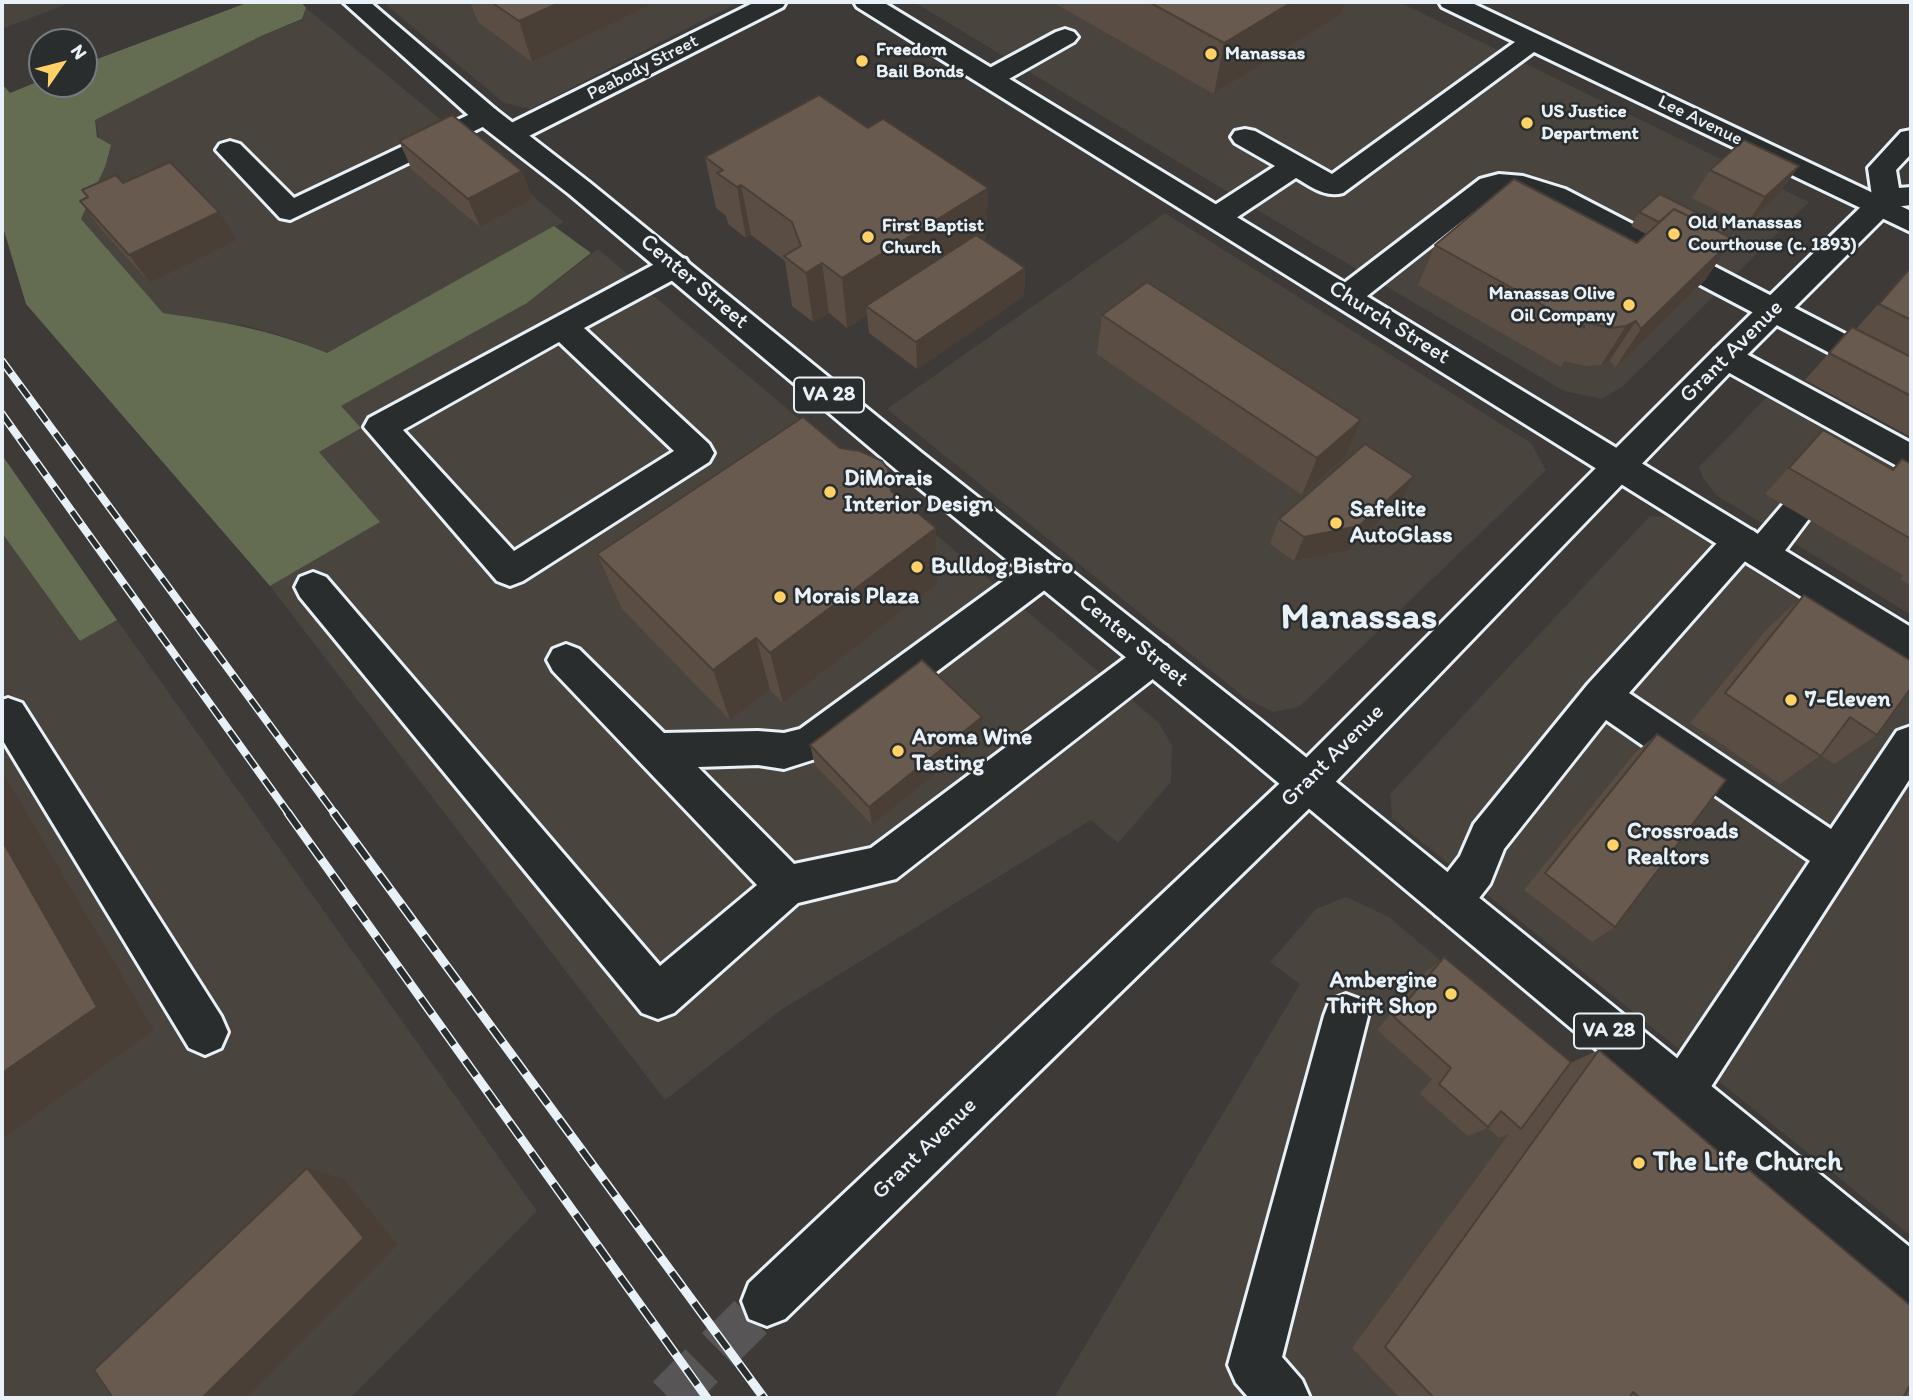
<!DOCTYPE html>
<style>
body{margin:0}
#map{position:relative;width:1913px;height:1400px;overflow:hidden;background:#3d3a38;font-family:Itim,sans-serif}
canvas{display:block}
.frame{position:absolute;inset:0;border:4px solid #e8f1f8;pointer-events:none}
.north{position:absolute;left:28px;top:28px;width:70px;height:70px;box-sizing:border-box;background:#2a2d2e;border:2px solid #767b7f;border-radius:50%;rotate:55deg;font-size:19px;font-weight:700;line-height:28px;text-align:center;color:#e8f1f8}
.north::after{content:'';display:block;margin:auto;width:24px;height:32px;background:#ffd166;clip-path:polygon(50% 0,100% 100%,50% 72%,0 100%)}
</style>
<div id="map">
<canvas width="1913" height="1400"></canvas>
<div class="frame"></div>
<div class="north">N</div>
</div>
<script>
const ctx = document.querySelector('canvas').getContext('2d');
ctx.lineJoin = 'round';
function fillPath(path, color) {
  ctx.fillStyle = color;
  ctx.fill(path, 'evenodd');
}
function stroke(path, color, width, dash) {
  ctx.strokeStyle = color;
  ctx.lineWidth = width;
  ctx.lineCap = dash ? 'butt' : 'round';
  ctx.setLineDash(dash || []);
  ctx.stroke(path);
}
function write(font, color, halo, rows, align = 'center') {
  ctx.font = font + ' Itim,sans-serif';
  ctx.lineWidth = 5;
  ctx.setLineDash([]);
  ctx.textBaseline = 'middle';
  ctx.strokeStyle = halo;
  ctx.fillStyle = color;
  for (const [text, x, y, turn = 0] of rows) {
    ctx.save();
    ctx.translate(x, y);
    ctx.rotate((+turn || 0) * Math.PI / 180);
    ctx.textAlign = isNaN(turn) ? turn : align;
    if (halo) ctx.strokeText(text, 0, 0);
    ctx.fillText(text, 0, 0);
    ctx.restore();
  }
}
fillPath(new Path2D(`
 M 2,2 L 72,2 L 2,29 Z
 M 383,2 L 739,2 L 530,109 L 504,103 Z
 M 914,2 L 1399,2 L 1809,202 L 1623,386 L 1602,399 L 1564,391 L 1294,232 Z
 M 306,8 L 564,222 L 326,353 L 292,339 L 247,326 L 163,313 L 81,219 L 105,167 L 95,119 L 261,36 L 302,20 Z
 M 1165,213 L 1531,443 L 1546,470 L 1299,707 L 1273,712 L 1245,698 L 887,409 Z
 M 598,249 L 1158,722 L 1172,745 L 1171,782 L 1118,843 L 1091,820 L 781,1010 L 665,1100 L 270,586 L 379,522 L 319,452 L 341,406 L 527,303 Z
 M 1790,373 L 1911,441 L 1911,615 L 1716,495 L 1703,478 L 1699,467 Z
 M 1650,516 L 1674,517 L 1911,665 L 1911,1236 L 1392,818 L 1390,794 Z
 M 2,533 L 80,641 L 117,620 L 537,1211 L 350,1398 L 2,1398 Z
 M 1346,897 L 1389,917 L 1911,1359 L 1911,1398 L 1054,1398 L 1300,984 L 1270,962 L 1316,909 Z`), '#4a443f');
fillPath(new Path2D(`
 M 249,2 L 301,2 L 306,8 L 302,19 L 261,36 L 95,120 L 97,137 L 111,145 L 105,167 L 81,219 L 163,313 C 224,322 269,329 327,353 L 554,226 L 591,253 L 527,303 L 341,406 L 361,428 L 319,452 L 380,522 L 270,586 L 26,304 L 2,224 L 2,84 L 10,93 L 42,80 L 42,84 L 84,84 L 84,64 Z
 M 2,455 L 117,620 L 80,641 L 2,533 Z`), '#646c52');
stroke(new Path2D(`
 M 669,1398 L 767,1301`), '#575555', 46, [46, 23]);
const minor = new Path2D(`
 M 755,2 L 786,2 L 783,7 L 521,140 L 511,142 L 501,140 L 497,134 L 501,128 Z
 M 1439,2 L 1470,2 L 1911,211 L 1911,232 L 1534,52 L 1343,193 C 1325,198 1312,187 1296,178 L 1227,224 L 1217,226 L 1207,224 L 1202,217 L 1207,210 L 1275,166 L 1235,143 L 1231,137 L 1235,131 L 1245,129 L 1255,131 L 1332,174 L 1515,42 L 1442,7 Z
 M 1065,29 L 1074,32 L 1078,37 L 1074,42 L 1000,84 L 991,86 L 982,84 L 978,78 L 982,72 L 1056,32 Z
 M 485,107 L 495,109 L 499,115 L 495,121 L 290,220 L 280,218 L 216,150 L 220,144 L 230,141 L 240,144 L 294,198 Z
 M 1499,174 L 1523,176 L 1565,189 L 1911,368 L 1911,394 L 1900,390 L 1545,203 L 1522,194 L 1499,192 L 1357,304 L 1346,308 L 1335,304 L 1331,297 L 1335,290 L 1480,179 Z
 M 675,256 L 686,259 L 690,266 L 686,273 L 584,328 L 709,444 L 714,453 L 709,462 L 523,581 L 510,586 L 497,581 L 364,427 L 369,418 L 664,259 ZM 559,342 L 674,451 L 514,551 L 403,430 Z
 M 1726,346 L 1737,349 L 1911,443 L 1911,471 L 1899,467 L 1715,365 L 1710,357 L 1715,349 Z
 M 1797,498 L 1809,502 L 1814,512 L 1775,564 L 1762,568 L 1749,564 L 1747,559 L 1629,693 L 1831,829 L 1897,731 L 1911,726 L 1911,777 L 1698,1107 L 1682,1114 L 1666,1107 L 1659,1091 L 1666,1075 L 1810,861 L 1606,720 L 1504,849 L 1490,884 L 1466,915 L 1451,921 L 1436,915 L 1430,901 L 1436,887 L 1460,856 L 1474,824 L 1588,684 L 1728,531 L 1741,527 L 1754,531 L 1756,536 L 1785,502 Z
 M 1045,555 L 1058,560 L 1063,570 L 1058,580 L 825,756 L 784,769 L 758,765 L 698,767 L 794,864 L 871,848 L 1141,646 L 1154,641 L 1167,646 L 1173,657 L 1167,668 L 896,879 L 798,903 L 674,1013 L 658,1019 L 642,1013 L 300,597 L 295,587 L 300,577 L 313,572 L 326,577 L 660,966 L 757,885 L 553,671 L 547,660 L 553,649 L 566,644 L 579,649 L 664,733 L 758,731 L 784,733 L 800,729 L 1032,560 Z
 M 8,698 L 22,703 L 221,1016 L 228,1032 L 221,1048 L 205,1055 L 189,1048 L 2,739 L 2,700 Z
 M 1346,994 L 1362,1000 L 1368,1016 L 1282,1357 L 1302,1380 L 1310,1398 L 1249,1398 L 1236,1383 L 1228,1365 L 1324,1016 L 1330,1000 Z`);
const major = new Path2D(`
 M 1911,130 L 1911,154 L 1896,170 L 1899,188 L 1911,187 L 1911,205 L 1895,207 L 1737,365 L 1322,796 L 785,1319 L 767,1326 L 749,1319 L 742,1301 L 749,1283 L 1294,770 L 1715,349 L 1872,196 L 1868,168 L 1901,132 Z`);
const highway = new Path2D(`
 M 343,2 L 370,2 L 495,109 L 589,182 L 922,453 L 1260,720 L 1911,1248 L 1911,1305 L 1893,1298 L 1232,744 L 898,471 L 569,194 L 475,121 Z
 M 854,2 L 883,2 L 1911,627 L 1911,662 L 1898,657 L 857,7 Z`);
stroke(minor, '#e8f1f8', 6);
stroke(major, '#e8f1f8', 6);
stroke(highway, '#e8f1f8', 6);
fillPath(minor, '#2a2d2e');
fillPath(major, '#2a2d2e');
fillPath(highway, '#2a2d2e');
const railFar1 = new Path2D(`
 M 2,361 L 335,814
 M 2,414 L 289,814`);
const rail = new Path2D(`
 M 288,813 L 707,1398
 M 334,813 L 764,1398`);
stroke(railFar1, '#e8f1f8', 8);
stroke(rail, '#e8f1f8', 9);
stroke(railFar1, '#2a2d2e', 5, [15]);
stroke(rail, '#2a2d2e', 6, [19]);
fillPath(new Path2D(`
 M 470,2 L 656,2 L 532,62 L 478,22 Z
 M 1052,2 L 1345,2 L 1341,14 L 1214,94 Z
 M 868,128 L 988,188 L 986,238 L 984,240 L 1025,268 L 1024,296 L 917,369 L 869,333 L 867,315 L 847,328 L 829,313 L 813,322 L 792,306 L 785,261 L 751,235 L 746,238 L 728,224 L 726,216 L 716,208 L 705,157 Z
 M 399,141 L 522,171 L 532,199 L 480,227 L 412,170 Z
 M 1710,170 L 1779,194 L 1746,225 L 1692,198 Z
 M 123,183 L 237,240 L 150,283 L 101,229 L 80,201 L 87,197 L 82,190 Z
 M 1639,212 L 1727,228 L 1723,234 L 1706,279 L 1615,368 L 1610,360 L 1601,365 L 1585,366 L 1564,361 L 1561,367 L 1418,285 L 1435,245 L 1637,243 L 1646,234 L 1631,226 Z
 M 1911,267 L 1911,437 L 1805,380 L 1852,327 L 1856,329 Z
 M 1102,315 L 1361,420 L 1345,457 L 1302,495 L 1097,354 Z
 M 1823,430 L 1892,469 L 1902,459 L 1911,464 L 1911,586 L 1900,579 L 1903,575 L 1765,494 Z
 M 1414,476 L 1401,501 L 1348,551 L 1294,561 L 1270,544 L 1279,519 Z
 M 891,491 L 936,528 L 937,584 L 783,703 L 770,690 L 730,720 L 622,609 L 597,554 Z
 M 1804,595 L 1877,735 L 1834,764 L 1821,755 L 1780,784 L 1690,723 L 1767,629 Z
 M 1657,734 L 1615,927 L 1592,942 L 1524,890 L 1634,754 Z
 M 981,738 L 872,825 L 815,765 L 810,745 Z
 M 1444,957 L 1570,1063 L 1599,1050 L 1736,1166 L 1742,1164 L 1911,1306 L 1911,1398 L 1400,1398 L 1352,1348 L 1509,1134 L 1499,1138 L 1488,1128 L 1468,1136 L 1420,1094 L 1432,1079 L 1377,1030 L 1426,972 Z`), '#594d44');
fillPath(new Path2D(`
 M 561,2 L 656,2 L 532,62 L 519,21 Z
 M 1292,2 L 1345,2 L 1341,14 L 1214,94 L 1224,43 Z
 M 1799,166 L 1779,194 L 1746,225 L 1765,197 Z
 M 522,171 L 532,199 L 480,227 L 468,199 Z
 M 741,185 L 751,235 L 746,238 L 737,187 Z
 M 988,188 L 986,238 L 873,311 L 866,306 L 867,315 L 847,328 L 842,278 Z
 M 219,212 L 237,240 L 150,283 L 129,255 Z
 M 1733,239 L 1706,279 L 1615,368 L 1641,329 Z
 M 822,263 L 829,313 L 813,322 L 806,273 Z
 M 1025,268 L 1024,296 L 917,369 L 916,342 Z
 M 1636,321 L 1610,360 L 1601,365 L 1626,326 Z
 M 1361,420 L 1345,457 L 1302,495 L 1317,458 Z
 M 1414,476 L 1401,501 L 1348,551 L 1294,561 L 1304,537 Z
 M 936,528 L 937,584 L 783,703 L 770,653 Z
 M 756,638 L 770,690 L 730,720 L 713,670 Z
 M 982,717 L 981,738 L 872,825 L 869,807 Z
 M 2,771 L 154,1030 L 2,1139 Z
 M 307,1168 L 344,1179 L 398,1245 L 246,1398 L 202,1398 Z`), '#493f37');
const building = new Path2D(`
 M 491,2 L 561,2 L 519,21 Z
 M 1149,2 L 1292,2 L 1224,43 Z
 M 819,95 L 868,128 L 883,119 L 988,188 L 842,278 L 822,263 L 806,273 L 784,256 L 801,246 L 792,222 L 741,185 L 737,187 L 717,173 L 723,170 L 705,157 Z
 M 452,115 L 522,171 L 468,199 L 399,141 Z
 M 1744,140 L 1799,166 L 1765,197 L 1710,170 Z
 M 170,162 L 219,212 L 129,255 L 80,201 L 88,197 L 82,190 L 116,175 L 123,183 Z
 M 1514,179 L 1637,243 L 1674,209 L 1733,239 L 1641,329 L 1636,321 L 1626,326 L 1610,328 L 1582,321 L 1584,328 L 1435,245 Z
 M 1660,194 L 1727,228 L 1722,233 L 1674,209 L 1659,222 L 1639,212 Z
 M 976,235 L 1025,268 L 916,342 L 866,306 Z
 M 1911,267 L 1911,320 L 1879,304 Z
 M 1147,282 L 1361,420 L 1317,458 L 1102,315 Z
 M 1852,327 L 1911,357 L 1911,396 L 1829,353 Z
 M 803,417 L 840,448 L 860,451 L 882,461 L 888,469 L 891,491 L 936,528 L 770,653 L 756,638 L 713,670 L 597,554 Z
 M 1823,430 L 1893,470 L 1902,459 L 1911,464 L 1911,539 L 1789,468 Z
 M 1365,444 L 1414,476 L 1359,526 L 1304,537 L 1279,519 Z
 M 1804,595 L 1911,661 L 1911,688 L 1877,735 L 1850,717 L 1821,756 L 1725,693 Z
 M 922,660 L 982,717 L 869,807 L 810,745 Z
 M 1657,734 L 1726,780 L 1615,927 L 1545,873 Z
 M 2,840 L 97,1007 L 2,1073 Z
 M 1444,957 L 1571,1062 L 1521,1129 L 1501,1111 L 1488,1127 L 1439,1084 L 1451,1068 L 1394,1017 Z
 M 1599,1050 L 1740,1170 L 1742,1164 L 1911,1306 L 1911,1383 L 1903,1398 L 1640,1398 L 1633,1392 L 1629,1398 L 1434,1398 L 1385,1347 Z
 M 307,1168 L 364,1238 L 202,1398 L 113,1398 L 94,1370 Z`);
fillPath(building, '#685a4f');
stroke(building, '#493f37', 2);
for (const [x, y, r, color] of [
 [1211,54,7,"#ffd166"],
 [862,61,7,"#ffd166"],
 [1527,123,7,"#ffd166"],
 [1674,234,7,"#ffd166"],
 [868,237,7,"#ffd166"],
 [1629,305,7,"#ffd166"],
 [830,492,7,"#ffd166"],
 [1336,523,7,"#ffd166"],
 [917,567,7,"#ffd166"],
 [780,597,7,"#ffd166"],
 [1791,700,7,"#ffd166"],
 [898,751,7,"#ffd166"],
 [1613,845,7,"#ffd166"],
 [1451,994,7,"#ffd166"],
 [1639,1163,7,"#ffd166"]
]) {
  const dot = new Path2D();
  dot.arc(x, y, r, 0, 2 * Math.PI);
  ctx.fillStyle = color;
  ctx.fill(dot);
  stroke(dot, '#2a2d2e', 2.5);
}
write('bold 19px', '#e8f1f8', '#2a2d2e', [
 ["Freedom",876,50],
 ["Bail Bonds",876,72],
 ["Manassas",1225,54],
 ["US Justice",1541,112],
 ["Department",1541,134],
 ["Old Manassas",1688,223],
 ["Courthouse (c. 1893)",1688,245],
 ["First Baptist",882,226],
 ["Church",882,248],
 ["Manassas Olive",1615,294,"right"],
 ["Oil Company",1615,316,"right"]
], 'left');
write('19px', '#e8f1f8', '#2a2d2e', [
 ["Peabody Street",643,68,-27],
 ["Lee Avenue",1700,121,26]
]);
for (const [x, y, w] of [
 [829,395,70],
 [1609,1031,70]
]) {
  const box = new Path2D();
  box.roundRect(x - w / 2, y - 17.5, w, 35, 5);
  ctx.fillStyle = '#2a2d2e';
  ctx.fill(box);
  stroke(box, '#e8f1f8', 2);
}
write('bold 21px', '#e8f1f8', null, [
 ["VA 28",829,395],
 ["VA 28",1609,1031]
]);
write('23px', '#e8f1f8', '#2a2d2e', [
 ["Center Street",694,282,40],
 ["Church Street",1389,323,32],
 ["Grant Avenue",1732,352,-45],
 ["Center Street",1133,641,39],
 ["Grant Avenue",1333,756,-45],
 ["Grant Avenue",925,1149,-44]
]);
write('bold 23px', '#e8f1f8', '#2a2d2e', [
 ["DiMorais",844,479],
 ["Interior Design",844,505],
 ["Safelite",1350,510],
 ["AutoGlass",1350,536],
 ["Bulldog Bistro",931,567],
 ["Morais Plaza",794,597],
 ["7-Eleven",1805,700],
 ["Aroma Wine",912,738],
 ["Tasting",912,764],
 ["Crossroads",1627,832],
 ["Realtors",1627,858],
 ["Ambergine",1437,981,"right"],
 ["Thrift Shop",1437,1007,"right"]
], 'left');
write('bold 28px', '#e8f1f8', '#2a2d2e', [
 ["The Life Church",1653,1163]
], 'left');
write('bold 37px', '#e8f1f8', '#2a2d2e', [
 ["Manassas",1359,619]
]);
</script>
